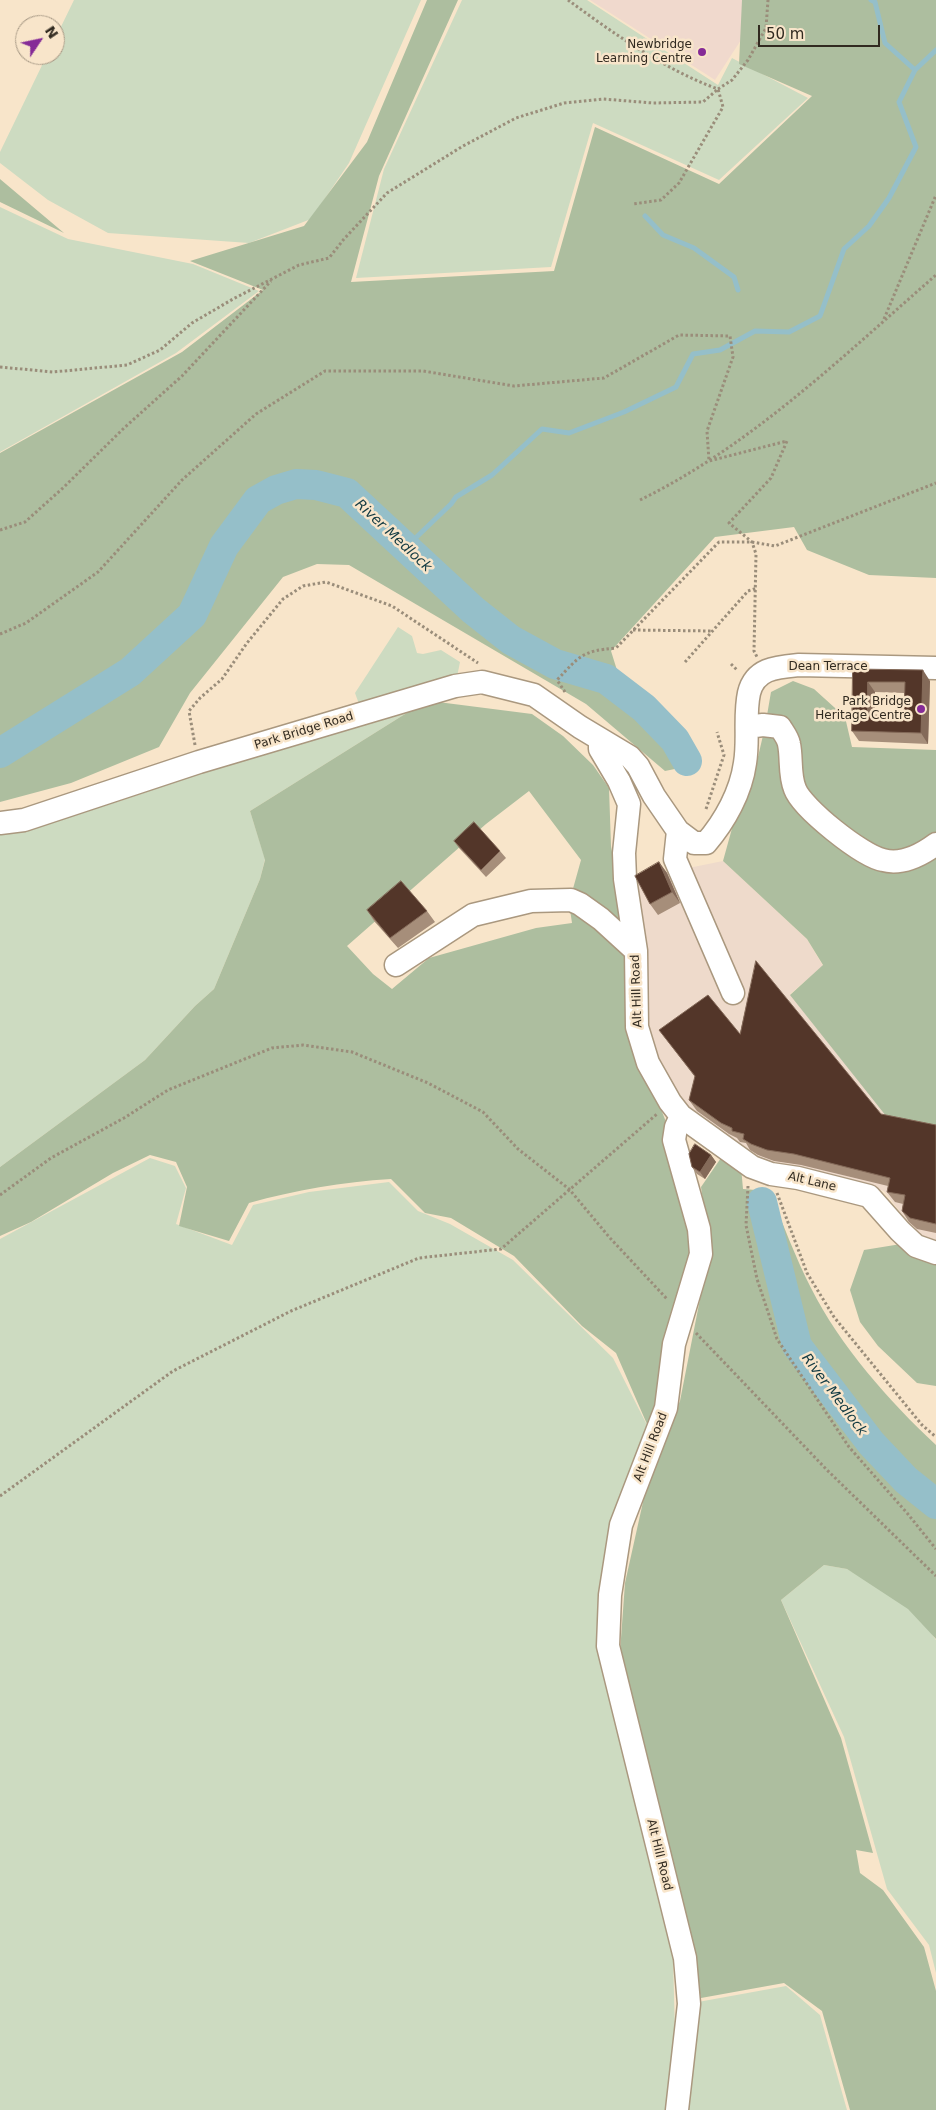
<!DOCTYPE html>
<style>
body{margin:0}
#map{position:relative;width:936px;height:2110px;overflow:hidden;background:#f8e5ca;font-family:"DejaVu Sans",sans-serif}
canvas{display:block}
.north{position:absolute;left:15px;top:15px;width:50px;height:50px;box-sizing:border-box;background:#f8e5ca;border:1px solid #a89a86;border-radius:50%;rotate:56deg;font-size:14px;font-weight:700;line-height:20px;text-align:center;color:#312a20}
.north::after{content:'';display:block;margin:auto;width:18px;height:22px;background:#852b97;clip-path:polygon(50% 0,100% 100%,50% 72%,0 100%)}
.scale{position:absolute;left:758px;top:25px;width:122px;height:22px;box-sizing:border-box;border:2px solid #312a20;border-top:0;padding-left:6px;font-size:15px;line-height:18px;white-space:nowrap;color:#312a20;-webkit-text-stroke:4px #f8e5ca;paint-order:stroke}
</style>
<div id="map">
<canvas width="936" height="2110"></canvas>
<div class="north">N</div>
<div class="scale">50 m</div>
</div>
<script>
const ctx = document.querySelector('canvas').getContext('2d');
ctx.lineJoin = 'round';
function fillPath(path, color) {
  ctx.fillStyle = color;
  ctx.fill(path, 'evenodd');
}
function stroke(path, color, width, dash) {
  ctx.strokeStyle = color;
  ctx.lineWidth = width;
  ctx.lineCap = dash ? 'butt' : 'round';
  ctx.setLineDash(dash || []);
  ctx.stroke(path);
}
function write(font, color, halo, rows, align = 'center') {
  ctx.font = font + ' "DejaVu Sans",sans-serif';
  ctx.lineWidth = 5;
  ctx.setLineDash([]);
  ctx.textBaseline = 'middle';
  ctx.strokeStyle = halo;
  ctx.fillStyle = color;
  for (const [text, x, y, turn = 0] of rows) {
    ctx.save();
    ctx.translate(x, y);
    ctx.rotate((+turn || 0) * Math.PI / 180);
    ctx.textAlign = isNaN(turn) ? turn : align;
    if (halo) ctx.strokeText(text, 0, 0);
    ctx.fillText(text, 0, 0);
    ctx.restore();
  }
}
fillPath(new Path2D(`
 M 723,861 L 807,939 L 823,966 L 790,994 L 936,1129 L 936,1240 L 918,1235 L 884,1191 L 759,1158 L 745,1147 L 695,1119 L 663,1073 L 645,1011 L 634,879 Z`), '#eedacb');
fillPath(new Path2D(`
 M 590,0 L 756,0 L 752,23 L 715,80 Z`), '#f0d9cd');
fillPath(new Path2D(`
 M 74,0 L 421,0 L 349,163 L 311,219 L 249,243 L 108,233 L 48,200 L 0,163 L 0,152 L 47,55 L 55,55 L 55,39 Z
 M 462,0 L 587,0 L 718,85 L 732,58 L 808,98 L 719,180 L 593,123 L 551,267 L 356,278 L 384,169 Z
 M 0,207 L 68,239 L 193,264 L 259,291 L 176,353 L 0,452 Z
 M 398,627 L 412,636 L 417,653 L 423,654 L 441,650 L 460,662 L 457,677 L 359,704 L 355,693 Z
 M 413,709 L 250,811 L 265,859 L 260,879 L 214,989 L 195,1006 L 145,1060 L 0,1167 L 0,831 L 120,801 L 249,757 Z
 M 150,1158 L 175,1166 L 186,1188 L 176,1224 L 232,1245 L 253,1205 L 309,1192 L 389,1182 L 418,1211 L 450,1224 L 513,1260 L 613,1358 L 650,1431 L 600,1633 L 673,1957 L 676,2071 L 668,2110 L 0,2110 L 0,1239 Z
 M 824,1565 L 847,1569 L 912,1605 L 936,1640 L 936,1973 L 929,1945 L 887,1889 L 844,1737 L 781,1600 Z
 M 786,1986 L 820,2015 L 847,2110 L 685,2110 L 689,2101 L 698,2002 Z`), '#cddbc1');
fillPath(new Path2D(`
 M 427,0 L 458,0 L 379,176 L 351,282 L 554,271 L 595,127 L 719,184 L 812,96 L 739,64 L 742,0 L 936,0 L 936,578 L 869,575 L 807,550 L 794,527 L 715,537 L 611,651 L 626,699 L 699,764 L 665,771 L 586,704 L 349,565 L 317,564 L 283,577 L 190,693 L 159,747 L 71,783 L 0,802 L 0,453 L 182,352 L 263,290 L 190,261 L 304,226 L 367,142 Z
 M 0,179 L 64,233 L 0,202 Z
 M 793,681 L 814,689 L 845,717 L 852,747 L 936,750 L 936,1129 L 890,1121 L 790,995 L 823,965 L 807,939 L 723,861 L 736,814 L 757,761 L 765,727 L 771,692 Z
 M 438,702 L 532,714 L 563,736 L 593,765 L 609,788 L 611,846 L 624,922 L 657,1099 L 668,1127 L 693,1231 L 687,1273 L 650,1431 L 616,1353 L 582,1326 L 514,1256 L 451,1218 L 425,1213 L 391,1179 C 342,1182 296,1190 249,1203 L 229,1241 L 179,1226 L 187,1187 L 176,1162 L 150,1155 L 113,1173 L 31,1222 L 0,1236 L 0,1167 L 145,1060 L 195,1006 L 214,989 L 260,879 L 265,860 L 250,811 L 413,709 ZM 529,791 L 581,860 L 569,903 L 572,923 L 536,928 L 429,958 L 392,989 L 373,974 L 347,946 L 486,824 Z
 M 723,1155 L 741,1167 L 743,1189 L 769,1191 C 783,1223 795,1257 811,1288 C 840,1346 889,1401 936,1445 L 936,1639 L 908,1609 L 847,1569 L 824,1565 L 781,1600 L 841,1738 L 873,1853 L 856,1850 L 860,1873 L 883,1890 L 924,1947 L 936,1991 L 936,2110 L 850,2110 L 822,2011 L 784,1983 L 701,1998 L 620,1652 L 625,1583 L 647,1484 L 680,1401 L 710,1248 L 701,1187 Z
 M 901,1244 L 936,1258 L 936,1386 L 917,1383 L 878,1346 L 860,1322 L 850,1290 L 864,1250 Z`), '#adbe9f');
stroke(new Path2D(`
 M 915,70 L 936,50
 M 645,216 L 663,235 L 694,248 L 734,277 L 738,290
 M 405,548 L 451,504 L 456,497 L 492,475 L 542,429 L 569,433 L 624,412 L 676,387 L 693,354 L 720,350 L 755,331 L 789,332 L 820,316 L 844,249 L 869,226 L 889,198 L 916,147 L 899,102 L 915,70 L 885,43 L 875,2 L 871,0`), '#95bfc9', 5);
stroke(new Path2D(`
 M 0,753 L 130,672 L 192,615 L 224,546 L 258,500 L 276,490 L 296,484 L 316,485 L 347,493 L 473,610 L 511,640 L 555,664 L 606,679 L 644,708 L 675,740 L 687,761
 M 762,1202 L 797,1346 L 871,1443 L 906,1480 L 936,1504`), '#95bfc9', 30);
const minor = new Path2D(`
 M 747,727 L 763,725 L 780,727 C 783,732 788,738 789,744 C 792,758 789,775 795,789 C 802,808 862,856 883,860 C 901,865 921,855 936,844
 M 600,740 L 600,749 L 619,781 L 629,804 L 624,853 L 625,879 L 636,951 L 637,1027 L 648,1063 L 670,1102 L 681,1116 L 752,1167 L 771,1174 L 798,1178 L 869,1196 L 900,1231 L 916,1246 L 936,1253
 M 0,823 L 24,820 L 199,762 L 455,686 L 482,682 L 534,695 L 580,727 L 630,757 L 638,766 L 654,796 L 678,831 L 694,843 L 706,843 C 725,821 741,792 745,763 C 749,740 744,716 749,693 C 755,668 777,667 799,665 L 936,668
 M 678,831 L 675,859 L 733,993
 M 396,965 L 473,915 L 531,901 L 571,900 L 580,904 L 601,919 L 636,951
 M 677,2110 L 689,2004 L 685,1958 L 608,1646 L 610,1595 L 621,1525 L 666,1408 L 674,1344 L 701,1254 L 699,1229 L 674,1140 L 676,1127 L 681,1116`);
stroke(minor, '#aa987f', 25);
stroke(new Path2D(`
 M 568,0 C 613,33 665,70 718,89 L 732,80 L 748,60 L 766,28 L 768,0
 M 884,319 L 936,195
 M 0,367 L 53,372 L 127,365 L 160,350 L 192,323 L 233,299 L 299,265 L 329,258 L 344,239 L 387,193 L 463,146 L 516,118 L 564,103 L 603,99 L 653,103 L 703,102 L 718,89 L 723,107 L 679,183 L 661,200 L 633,204
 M 640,500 C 752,445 843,356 936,275
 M 0,530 L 25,522 L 64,487 L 124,428 L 182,376 L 271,281
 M 633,630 L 711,631
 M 0,634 L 26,623 L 98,572 L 182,480 L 256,414 L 325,371 L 423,371 L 514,386 L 604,378 L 679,335 L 730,336 L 733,357 L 707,431 L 709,461 L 787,441 L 771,478 L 729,523 L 752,542 L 756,554 L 754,651 L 757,657
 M 685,662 L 748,591 L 757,588
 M 731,664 L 738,671
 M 565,692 L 557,680 C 580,656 581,651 616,648 L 719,542 L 752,542 L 775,546 L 936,483
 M 195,745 L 189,711 L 200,698 L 222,679 L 247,643 L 283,599 L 303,586 L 326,582 L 392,606 L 478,663
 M 706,809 L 724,755 L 717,732
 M 748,1186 L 746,1225 L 757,1279 L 777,1339 L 849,1447 L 907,1513 L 936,1549
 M 777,1193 L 807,1273 L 834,1317 L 922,1425 L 936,1437
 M 0,1195 L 51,1158 L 124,1118 L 168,1090 L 272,1048 L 303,1045 L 352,1052 L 428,1083 L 483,1112 L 518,1149 L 569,1189 L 610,1238 L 667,1299
 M 696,1333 L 827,1470 L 936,1576
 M 0,1496 L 173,1371 L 291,1311 L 419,1258 L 501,1249 L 657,1114`), '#9a8d7a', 3, [2.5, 2.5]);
stroke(minor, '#fff', 22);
fillPath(new Path2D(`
 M 853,669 L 930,681 L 928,744 L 859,741 L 852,731 ZM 875,692 L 904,693 L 904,716 L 875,715 Z
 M 454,841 L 500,851 L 506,858 L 486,877 L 459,848 Z
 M 659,862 L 667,873 L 680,903 L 658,915 L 650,904 Z
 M 367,910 L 427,911 L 435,922 L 398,948 L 374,921 Z
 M 659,1030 L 740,1034 L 881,1114 L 936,1125 L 936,1233 L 917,1229 L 909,1222 L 902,1211 L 903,1204 L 895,1202 L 887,1192 L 888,1186 L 801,1165 L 774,1161 L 758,1155 L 750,1150 L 746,1143 L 740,1142 L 737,1138 L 729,1134 L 697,1111 L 689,1100 L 695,1077 Z
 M 711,1155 L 716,1162 L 705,1179 L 697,1174 L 692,1167 Z`), '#a68e7a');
fillPath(new Path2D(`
 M 923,670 L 930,681 L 928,744 L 921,733 Z
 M 868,682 L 875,692 L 875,726 L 868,715 Z
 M 659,862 L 667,873 L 680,903 L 672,892 Z
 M 711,1155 L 716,1162 L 705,1179 L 700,1172 Z`), '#846a59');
const building = new Path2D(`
 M 853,669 L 923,670 L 921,733 L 852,731 ZM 868,682 L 905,682 L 904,716 L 868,715 Z
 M 474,822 L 500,851 L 481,870 L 454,841 Z
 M 659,862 L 672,892 L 650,904 L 635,876 Z
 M 401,881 L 427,911 L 390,938 L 367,910 Z
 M 756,961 L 881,1114 L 936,1125 L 936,1224 L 910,1218 L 902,1211 L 905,1195 L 887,1192 L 890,1178 L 794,1154 L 767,1150 L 751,1144 L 743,1139 L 744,1134 L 732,1131 L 732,1128 L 721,1123 L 689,1100 L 695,1076 L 659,1030 L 708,995 L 740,1034 Z
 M 695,1144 L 711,1155 L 700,1172 L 692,1167 L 689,1154 Z`);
fillPath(building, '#533629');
stroke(building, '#846a59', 1);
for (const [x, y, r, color] of [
 [702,52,5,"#852b97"],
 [921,709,5,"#852b97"]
]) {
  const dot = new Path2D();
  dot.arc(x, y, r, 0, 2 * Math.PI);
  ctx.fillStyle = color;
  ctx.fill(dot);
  stroke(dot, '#f8e5ca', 2);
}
write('12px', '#312a20', '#f8e5ca', [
 ["Newbridge",692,45],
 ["Learning Centre",692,59],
 ["Park Bridge",911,702],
 ["Heritage Centre",911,716]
], 'right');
write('12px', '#312a20', '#f8e5ca', [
 ["Dean Terrace",828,667],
 ["Park Bridge Road",304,731,-17],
 ["Alt Hill Road",637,991,-92],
 ["Alt Lane",812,1182,13],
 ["Alt Hill Road",651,1447,-69],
 ["Alt Hill Road",659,1855,76]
]);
write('italic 14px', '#123a42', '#f8e5ca', [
 ["River Medlock",393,536,43],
 ["River Medlock",834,1395,53]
]);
</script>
